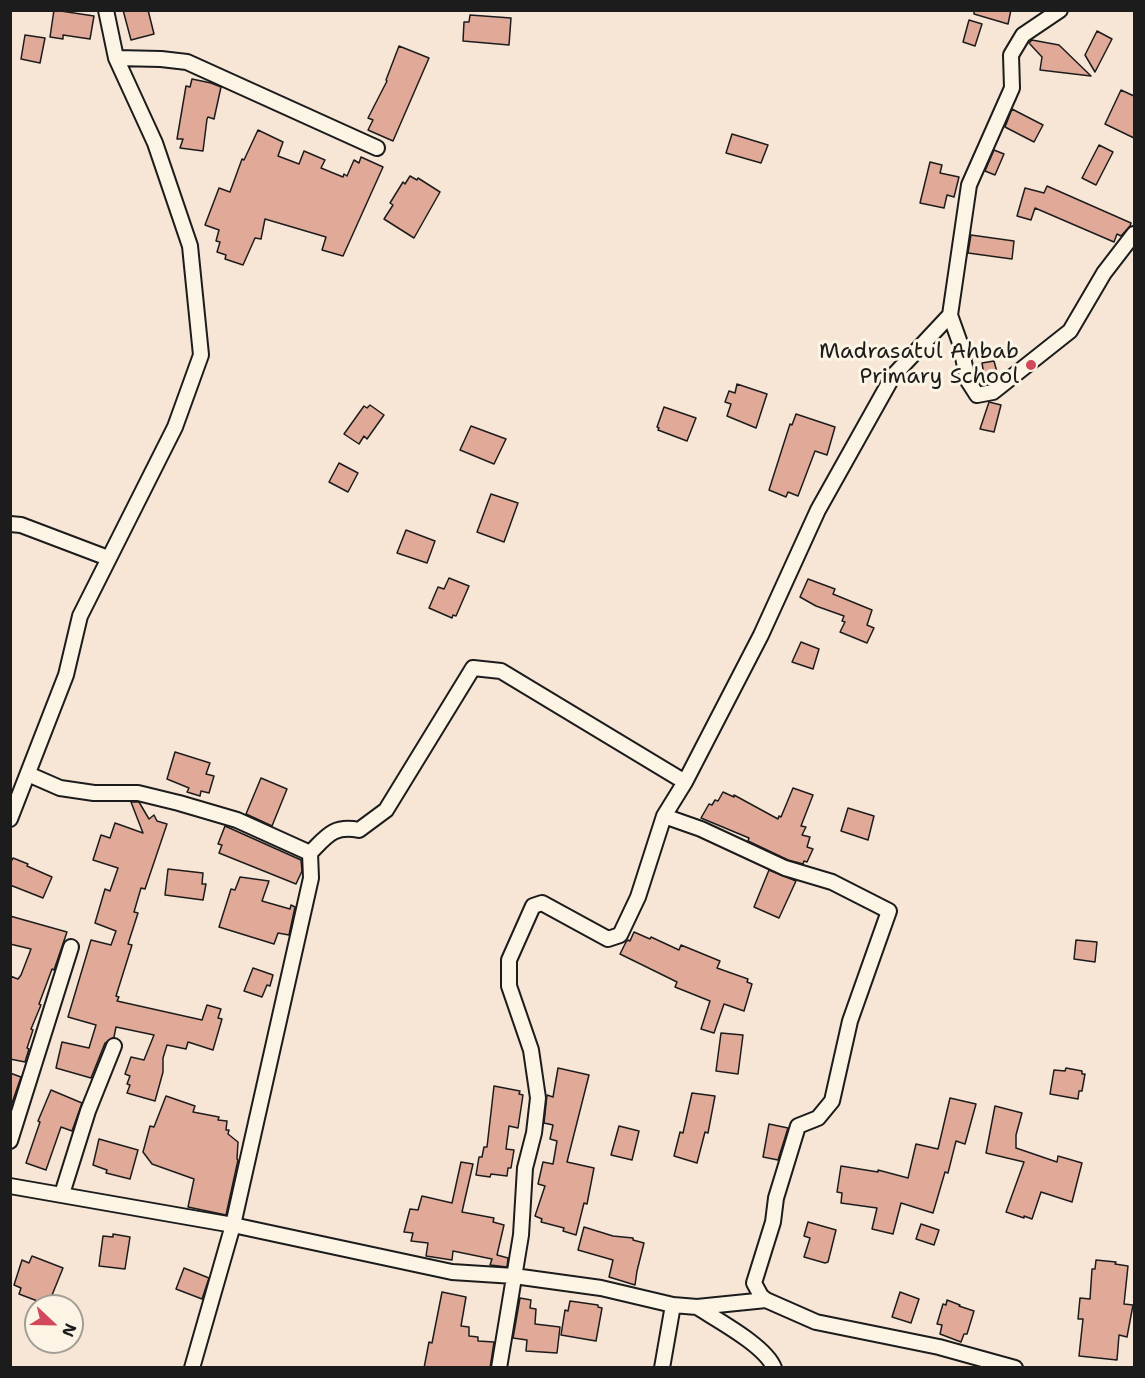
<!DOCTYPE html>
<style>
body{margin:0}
#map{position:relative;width:1145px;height:1378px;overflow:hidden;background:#f7e6d6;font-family:"Shantell Sans",sans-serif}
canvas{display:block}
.frame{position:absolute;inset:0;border:12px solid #1c1c1c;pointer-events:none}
.north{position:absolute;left:24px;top:1294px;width:60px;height:60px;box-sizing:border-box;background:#fcf5e5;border:2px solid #a29e95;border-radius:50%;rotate:112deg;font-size:16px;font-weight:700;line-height:24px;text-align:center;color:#1c1c1c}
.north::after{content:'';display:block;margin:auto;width:21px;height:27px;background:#d1495b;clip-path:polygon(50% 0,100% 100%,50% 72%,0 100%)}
</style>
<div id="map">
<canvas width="1145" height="1378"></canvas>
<div class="frame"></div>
<div class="north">N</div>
</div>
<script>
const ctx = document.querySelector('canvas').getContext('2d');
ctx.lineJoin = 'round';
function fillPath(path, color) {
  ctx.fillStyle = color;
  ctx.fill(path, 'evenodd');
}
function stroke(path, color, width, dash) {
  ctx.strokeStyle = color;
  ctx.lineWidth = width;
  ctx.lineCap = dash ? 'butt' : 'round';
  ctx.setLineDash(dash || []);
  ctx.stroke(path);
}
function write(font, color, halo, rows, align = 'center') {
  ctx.font = font + ' "Shantell Sans",sans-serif';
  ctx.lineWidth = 6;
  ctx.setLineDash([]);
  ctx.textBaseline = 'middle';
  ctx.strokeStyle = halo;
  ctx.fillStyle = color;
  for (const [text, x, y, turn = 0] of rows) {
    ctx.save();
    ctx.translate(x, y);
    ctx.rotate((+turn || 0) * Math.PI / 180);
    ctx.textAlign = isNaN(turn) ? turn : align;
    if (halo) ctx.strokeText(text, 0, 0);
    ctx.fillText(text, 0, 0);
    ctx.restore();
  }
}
const building = new Path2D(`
 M 54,10 L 94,16 L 90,39 L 63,35 L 63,39 L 50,37 Z
 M 123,10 L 148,10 L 154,34 L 131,40 Z
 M 974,10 L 1011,10 L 1008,24 L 974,14 Z
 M 470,15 L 511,18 L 509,45 L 463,41 L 464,22 L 469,22 Z
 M 969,20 L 982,24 L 975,46 L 963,42 Z
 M 1097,31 L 1112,39 L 1095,72 L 1085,55 Z
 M 25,35 L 45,38 L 40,63 L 21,59 Z
 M 1032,40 L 1059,45 L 1091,76 L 1040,70 L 1042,57 L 1029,43 Z
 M 399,46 L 429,58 L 393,141 L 368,130 L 373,120 L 368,118 L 387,81 L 386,80 Z
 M 192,79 L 211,83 L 221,87 L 214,119 L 208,117 L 207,119 L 203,151 L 180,148 L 183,139 L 177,139 L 186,86 L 190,87 Z
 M 1121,90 L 1134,96 L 1134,138 L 1105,124 Z
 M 1012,109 L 1043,125 L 1034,142 L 1005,127 Z
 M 258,130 L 283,142 L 278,156 L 299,164 L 304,151 L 325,160 L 321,168 L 343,177 L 344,174 L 347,176 L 354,160 L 359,163 L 361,157 L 383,167 L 343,256 L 322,250 L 326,237 L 265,219 L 261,239 L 255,238 L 243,265 L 225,259 L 226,255 L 217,252 L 220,242 L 216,241 L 219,230 L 205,225 L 219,188 L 230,192 L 242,159 L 244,160 Z
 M 732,134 L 768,145 L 761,163 L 726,153 Z
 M 1099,145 L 1113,152 L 1096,185 L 1082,178 Z
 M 994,150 L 1004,154 L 995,175 L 985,171 Z
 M 930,162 L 942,165 L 940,173 L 959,177 L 954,197 L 947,195 L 944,208 L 920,203 Z
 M 410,176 L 417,180 L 418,178 L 440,192 L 414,238 L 384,219 L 393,205 L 390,203 L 403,182 L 405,184 Z
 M 1047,186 L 1131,223 L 1130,226 L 1121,236 L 1117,234 L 1114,242 L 1035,208 L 1031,220 L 1017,216 L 1025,188 L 1044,193 Z
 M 971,235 L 1014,241 L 1012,259 L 968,253 Z
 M 994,361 L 998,376 L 985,380 L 982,363 Z
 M 737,384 L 767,394 L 756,428 L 727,416 L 731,404 L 725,402 L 729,391 L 735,393 Z
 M 989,402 L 1001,405 L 994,432 L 980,429 Z
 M 370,405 L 384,415 L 367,439 L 364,436 L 359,444 L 344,434 L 364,406 L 367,408 Z
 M 664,407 L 696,418 L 687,441 L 658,430 L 659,428 L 657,427 Z
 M 796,414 L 835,427 L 827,455 L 815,451 L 798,496 L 788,492 L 786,497 L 769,490 L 790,424 L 792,425 Z
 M 471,426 L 506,439 L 494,464 L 460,450 Z
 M 339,463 L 358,473 L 348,492 L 329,482 Z
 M 491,494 L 518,503 L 504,542 L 477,532 Z
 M 406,530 L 435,541 L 427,563 L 397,553 Z
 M 449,578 L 469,586 L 456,616 L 453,615 L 452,618 L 429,608 L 438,587 L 444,589 Z
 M 808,579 L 835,589 L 833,594 L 872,610 L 867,625 L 874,628 L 867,643 L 840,632 L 845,622 L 842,621 L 844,616 L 816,606 L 800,597 Z
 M 801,642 L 819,649 L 813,669 L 792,662 Z
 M 175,752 L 210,763 L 206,774 L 214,776 L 209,793 L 201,791 L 200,796 L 187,792 L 189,788 L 167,779 Z
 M 261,778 L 287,789 L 272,826 L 246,814 Z
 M 793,788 L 813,795 L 801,826 L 806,827 L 802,835 L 810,837 L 807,847 L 813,849 L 807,862 L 804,861 L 803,864 L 788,860 L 748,841 L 749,838 L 701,818 L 709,804 L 712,805 L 715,800 L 718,801 L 723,792 L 734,797 L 734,795 L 778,819 L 779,816 L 781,817 Z
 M 131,802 L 139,802 L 149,819 L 154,815 L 157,821 L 167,824 L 145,889 L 141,888 L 134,912 L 138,913 L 128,944 L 132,945 L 116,996 L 119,997 L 117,1001 L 202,1020 L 207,1005 L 221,1009 L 218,1018 L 222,1019 L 213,1050 L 188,1042 L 186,1049 L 167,1045 L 163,1058 L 163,1072 L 155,1101 L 127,1093 L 130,1085 L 127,1084 L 130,1076 L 125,1074 L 131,1057 L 144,1060 L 154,1035 L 116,1027 L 114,1037 L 105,1043 L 91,1078 L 56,1068 L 62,1042 L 89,1048 L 96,1025 L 68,1017 L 91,940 L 111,945 L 116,931 L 95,923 L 105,889 L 110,891 L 118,868 L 93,860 L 101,835 L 110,838 L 115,823 L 143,833 Z
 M 848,808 L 874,816 L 868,840 L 841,831 Z
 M 225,826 L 301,860 L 302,871 L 296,884 L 219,853 L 222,845 L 218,844 Z
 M 13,858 L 28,864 L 27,866 L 52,877 L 43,898 L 10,885 L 10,864 Z
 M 168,869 L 203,873 L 202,884 L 206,884 L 203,900 L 165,895 Z
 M 769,870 L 796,881 L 779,918 L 754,907 Z
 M 240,877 L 269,881 L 262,901 L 290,909 L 291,905 L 295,907 L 289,935 L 278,933 L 274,944 L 219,927 L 231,889 L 235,890 Z
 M 10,916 L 67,932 L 54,970 L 52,969 L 39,1004 L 41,1005 L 31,1029 L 33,1030 L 27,1048 L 29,1049 L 25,1062 L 10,1059 L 10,976 L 18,979 L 21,975 L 31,949 L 10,944 Z
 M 634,932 L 650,939 L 651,937 L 679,950 L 681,945 L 720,961 L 717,968 L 748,979 L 747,982 L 752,984 L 744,1011 L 724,1004 L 714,1033 L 701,1029 L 710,1001 L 675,987 L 677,982 L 620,954 L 626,942 L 628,940 L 630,941 Z
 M 1076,940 L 1097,942 L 1095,962 L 1074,959 Z
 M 253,968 L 273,975 L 270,986 L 267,985 L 262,997 L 244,991 Z
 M 721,1033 L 743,1035 L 738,1074 L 716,1071 Z
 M 558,1068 L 589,1075 L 567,1162 L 594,1168 L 587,1204 L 584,1203 L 576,1235 L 563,1231 L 564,1228 L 541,1222 L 542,1219 L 535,1216 L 545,1186 L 538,1184 L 543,1162 L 553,1164 L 557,1141 L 550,1139 L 553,1125 L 544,1123 L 547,1095 L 553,1097 Z
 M 1066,1068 L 1082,1071 L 1082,1074 L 1085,1074 L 1082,1091 L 1079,1091 L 1078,1099 L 1050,1094 L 1054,1070 L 1065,1071 Z
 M 10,1073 L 21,1077 L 10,1109 Z
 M 494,1086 L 520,1091 L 519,1094 L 523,1095 L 518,1128 L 509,1126 L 506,1149 L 514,1150 L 511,1168 L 508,1168 L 507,1176 L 491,1174 L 490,1177 L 476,1175 L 479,1157 L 482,1157 L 484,1147 L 487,1147 Z
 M 51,1090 L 82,1103 L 72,1131 L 61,1127 L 46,1170 L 26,1163 L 40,1122 L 38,1121 Z
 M 692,1093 L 715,1096 L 708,1133 L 705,1132 L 697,1163 L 674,1156 L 680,1132 L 683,1133 Z
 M 166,1096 L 195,1106 L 193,1112 L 219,1117 L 218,1120 L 227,1121 L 226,1130 L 229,1130 L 228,1134 L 238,1142 L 237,1159 L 238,1160 L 226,1215 L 188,1207 L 194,1179 L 152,1164 L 143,1152 L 150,1126 L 154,1127 Z
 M 950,1098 L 976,1104 L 965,1144 L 956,1141 L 948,1173 L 945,1172 L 933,1213 L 901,1203 L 893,1234 L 872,1229 L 877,1208 L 841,1203 L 842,1193 L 837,1192 L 841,1166 L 878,1172 L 878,1170 L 908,1178 L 916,1144 L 938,1149 Z
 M 995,1106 L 1022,1113 L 1016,1135 L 1016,1148 L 1057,1162 L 1058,1156 L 1082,1163 L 1072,1202 L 1041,1192 L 1032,1219 L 1024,1216 L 1024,1218 L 1006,1212 L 1024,1162 L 986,1153 Z
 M 769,1124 L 788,1128 L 778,1160 L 763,1157 Z
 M 619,1126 L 639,1131 L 632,1160 L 611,1155 Z
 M 99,1139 L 138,1150 L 130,1179 L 106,1173 L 107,1170 L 93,1165 Z
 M 461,1162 L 473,1164 L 462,1212 L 494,1218 L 493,1222 L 504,1225 L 497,1255 L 508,1258 L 507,1267 L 490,1265 L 492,1259 L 453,1251 L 452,1260 L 426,1256 L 428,1243 L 411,1241 L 413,1233 L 404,1232 L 410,1209 L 418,1210 L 422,1196 L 452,1203 Z
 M 808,1222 L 836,1230 L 828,1262 L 825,1263 L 804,1257 L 810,1238 L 804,1236 Z
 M 921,1224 L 939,1230 L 934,1245 L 916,1239 Z
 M 584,1227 L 613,1236 L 633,1238 L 633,1240 L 644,1243 L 637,1271 L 635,1285 L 609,1277 L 613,1260 L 578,1250 Z
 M 113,1234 L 130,1237 L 125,1269 L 99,1266 L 103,1236 L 113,1237 Z
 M 32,1256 L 63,1268 L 48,1305 L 19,1294 L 21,1288 L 14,1285 L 22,1260 L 29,1263 Z
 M 1096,1260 L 1116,1262 L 1115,1264 L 1128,1266 L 1124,1304 L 1133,1305 L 1127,1337 L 1119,1335 L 1117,1360 L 1079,1356 L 1083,1319 L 1078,1319 L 1080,1298 L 1090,1299 L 1092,1269 L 1095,1269 Z
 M 184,1268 L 209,1278 L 202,1299 L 176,1289 Z
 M 442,1292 L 466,1297 L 461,1326 L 469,1327 L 469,1336 L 478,1337 L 478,1341 L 494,1342 L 490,1368 L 424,1368 L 429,1342 L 432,1343 Z
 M 900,1292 L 919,1299 L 911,1323 L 892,1317 Z
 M 520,1298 L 531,1300 L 530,1308 L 536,1309 L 535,1324 L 560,1327 L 557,1353 L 526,1351 L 527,1340 L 513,1338 Z
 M 947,1300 L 960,1305 L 959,1306 L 974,1311 L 967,1334 L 964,1334 L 961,1342 L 940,1334 L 942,1325 L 937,1324 L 943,1304 L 946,1305 Z
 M 570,1301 L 598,1305 L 598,1307 L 602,1308 L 596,1341 L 561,1335 L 565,1310 L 568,1311 Z`);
fillPath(building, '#e1aa98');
stroke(building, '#1c1c1c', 1.5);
const street = new Path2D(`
 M 116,58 L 161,59 L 187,62 L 377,148
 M 950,315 L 960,343 L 968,381 L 977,395 L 993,392 L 1070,331 L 1104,273 L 1134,234
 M 10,524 L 21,525 L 108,558
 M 28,774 L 60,788 L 94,793 L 138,793 L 179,803 L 237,820 L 310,853
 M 664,816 L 701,829 L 785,868 L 832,882 L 889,911 L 850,1021 L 832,1101 L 818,1118 L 798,1126 L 776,1198 L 773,1222 L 754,1283 L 761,1296 L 766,1300
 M 10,819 L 66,675 L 80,616 L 175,427 L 201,355 L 190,246 L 155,143 L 116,58 L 106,10
 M 10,1141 L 71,947
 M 10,1186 L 233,1225 L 452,1272 L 514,1276 L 601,1288 L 673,1305 L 697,1307 L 766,1300 L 816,1322 L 939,1347 L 1015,1368
 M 62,1194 L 88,1111 L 114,1046
 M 697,1307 C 717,1320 766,1346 774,1368
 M 192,1368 L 233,1225 L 311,878 L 310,853 C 327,836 333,825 359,830 L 386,810 L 473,668 L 501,671 L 685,782
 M 499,1368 L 521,1235 L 525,1168 L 534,1133 L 538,1098 L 531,1050 L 509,986 L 509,960 L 533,906 L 542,903 L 608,939 L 620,935 L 638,897 L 664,816 L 685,782 L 761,635 L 818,510 L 893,376 L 950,315 L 969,185 L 1012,88 L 1011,55 L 1023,35 L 1060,10
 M 662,1368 L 673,1305`);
stroke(street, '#1c1c1c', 18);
stroke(street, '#fcf5e5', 14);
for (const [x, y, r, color] of [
 [1031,365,6,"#d1495b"]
]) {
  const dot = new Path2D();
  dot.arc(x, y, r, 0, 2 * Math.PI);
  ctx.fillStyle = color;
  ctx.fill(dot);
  stroke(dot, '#fcf5e5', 2);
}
write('22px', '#1c1c1c', '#fcf5e5', [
 ["Madrasatul Ahbab",1019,352],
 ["Primary School",1019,377]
], 'right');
</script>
